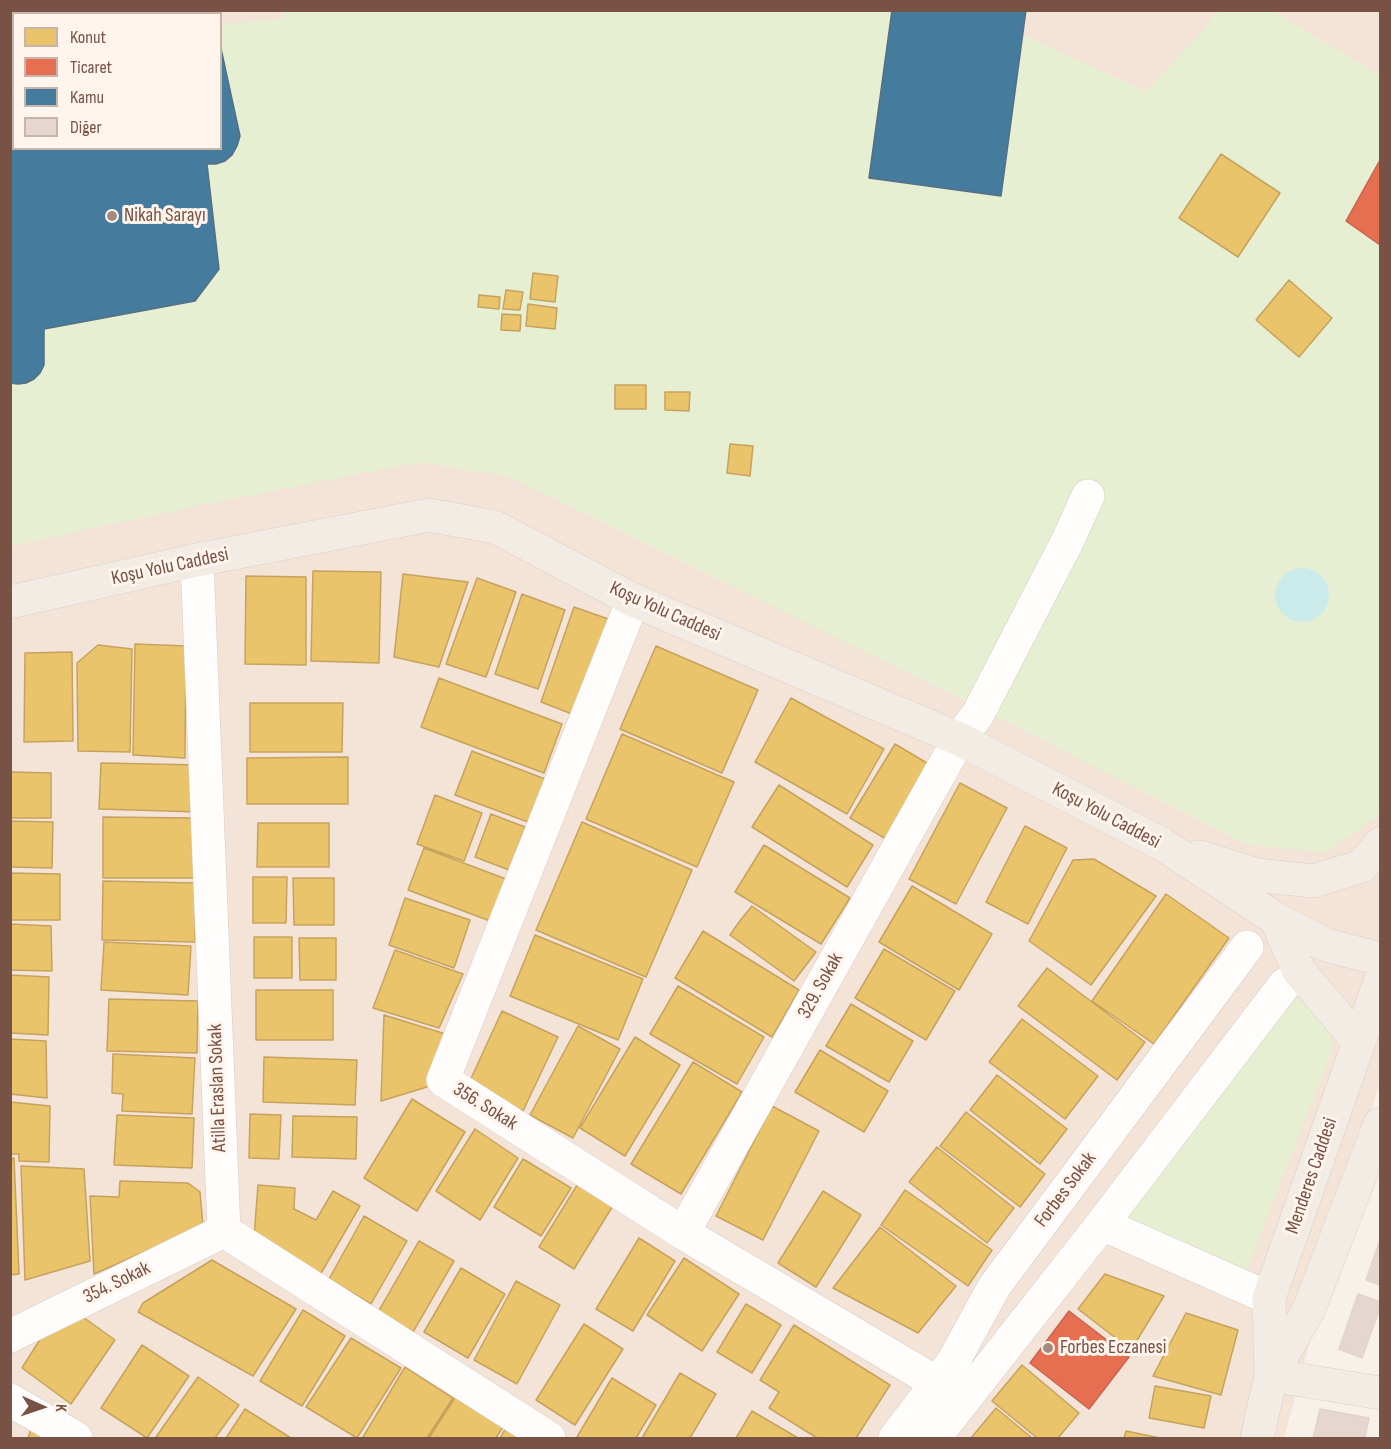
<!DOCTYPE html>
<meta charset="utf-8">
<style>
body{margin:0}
#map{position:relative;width:1391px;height:1449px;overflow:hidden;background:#f8f1e9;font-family:"Sofia Sans Condensed",sans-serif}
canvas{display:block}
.frame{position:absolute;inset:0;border:12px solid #795246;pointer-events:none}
.legend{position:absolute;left:12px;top:12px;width:210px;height:138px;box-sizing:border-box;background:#fff5ec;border:2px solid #c9b4aa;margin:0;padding:8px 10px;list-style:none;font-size:18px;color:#795246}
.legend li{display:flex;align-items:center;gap:12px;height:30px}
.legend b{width:30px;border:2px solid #c9b4aa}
.north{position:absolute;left:12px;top:1377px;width:60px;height:60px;-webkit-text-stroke:4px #fff5ec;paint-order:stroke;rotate:93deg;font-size:16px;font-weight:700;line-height:24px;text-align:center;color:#795246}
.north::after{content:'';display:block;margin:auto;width:21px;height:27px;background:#795246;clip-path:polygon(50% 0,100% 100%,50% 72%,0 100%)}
</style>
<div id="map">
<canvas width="1391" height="1449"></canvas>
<div class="frame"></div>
<ul class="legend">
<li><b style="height:16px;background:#e9c46a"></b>Konut</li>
<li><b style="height:16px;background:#e76f51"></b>Ticaret</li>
<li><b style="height:16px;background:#457b9d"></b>Kamu</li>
<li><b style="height:16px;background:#e5d7d0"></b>Diğer</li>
</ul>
<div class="north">K</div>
</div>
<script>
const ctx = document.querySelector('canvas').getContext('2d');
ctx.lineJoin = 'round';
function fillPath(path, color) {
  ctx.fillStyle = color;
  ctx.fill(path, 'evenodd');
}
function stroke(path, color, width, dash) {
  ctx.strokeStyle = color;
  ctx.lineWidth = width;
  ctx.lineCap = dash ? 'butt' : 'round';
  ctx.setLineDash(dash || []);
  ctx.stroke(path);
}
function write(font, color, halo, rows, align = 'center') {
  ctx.font = font + ' "Sofia Sans Condensed",sans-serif';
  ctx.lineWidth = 6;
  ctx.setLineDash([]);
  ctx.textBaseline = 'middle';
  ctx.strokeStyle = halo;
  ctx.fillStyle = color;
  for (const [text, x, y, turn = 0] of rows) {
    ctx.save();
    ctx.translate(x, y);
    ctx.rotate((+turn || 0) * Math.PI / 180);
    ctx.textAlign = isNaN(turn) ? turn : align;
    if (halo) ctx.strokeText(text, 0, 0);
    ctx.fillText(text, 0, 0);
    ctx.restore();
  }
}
fillPath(new Path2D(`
 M 10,11 L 1380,11 L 1380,1080 L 1284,1438 L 11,1438 ZM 14,14 L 220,14 L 220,148 L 14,148 Z`), '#f4e4d7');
fillPath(new Path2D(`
 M 284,11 L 971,11 L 1147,92 L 1219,11 L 1272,11 L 1380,75 L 1380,160 L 1346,221 L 1380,245 L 1380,811 L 1378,816 L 1326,852 L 1247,845 L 988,712 L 510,477 L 419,462 L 196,506 L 11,546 L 10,41 L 13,41 L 14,148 L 220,148 L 221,24 L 284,19 Z
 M 1285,984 L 1329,1031 L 1333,1047 L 1241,1285 L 1102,1224 Z`), '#e6efd2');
fillPath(new Path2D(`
 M1275 595a27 27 0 1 1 54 0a27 27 0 1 1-54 0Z`), '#caebea');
const homes = new Path2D(`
 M 1221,154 L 1280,193 L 1238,257 L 1179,218 Z
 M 533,273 L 558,276 L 555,302 L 530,299 Z
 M 1289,280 L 1332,318 L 1299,357 L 1256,320 Z
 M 506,290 L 523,292 L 520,310 L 503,309 Z
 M 479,295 L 500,297 L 499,309 L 478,307 Z
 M 528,304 L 557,308 L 555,329 L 526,326 Z
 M 502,314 L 521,315 L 520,331 L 501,330 Z
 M 615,385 L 646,385 L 646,409 L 615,409 Z
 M 665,392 L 690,392 L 689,411 L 665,410 Z
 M 730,444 L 753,446 L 750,476 L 727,473 Z
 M 313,571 L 381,572 L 379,663 L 311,661 Z
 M 403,574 L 468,582 L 439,667 L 394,657 Z
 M 246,576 L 306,577 L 306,665 L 245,664 Z
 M 477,578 L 516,592 L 486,677 L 446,664 Z
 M 522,594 L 565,610 L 538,689 L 495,674 Z
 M 574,607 L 614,621 L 580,717 L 541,702 Z
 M 135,644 L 186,646 L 185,758 L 133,755 Z
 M 98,645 L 132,649 L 130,752 L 78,751 L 77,663 Z
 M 656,646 L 758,690 L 722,773 L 620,729 Z
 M 72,652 L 73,741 L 24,742 L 25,653 Z
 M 439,678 L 562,724 L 544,773 L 421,727 Z
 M 791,698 L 884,749 L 847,814 L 755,762 Z
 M 250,703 L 343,703 L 342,752 L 250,752 Z
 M 622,734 L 734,782 L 697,867 L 586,819 Z
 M 895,744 L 937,769 L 893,843 L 850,818 Z
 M 472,751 L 545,779 L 528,822 L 455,795 Z
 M 348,757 L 348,804 L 247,804 L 247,758 Z
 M 101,763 L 200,765 L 199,812 L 99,809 Z
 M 10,772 L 51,773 L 51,818 L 10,818 Z
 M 960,783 L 1007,808 L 956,904 L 909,879 Z
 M 779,785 L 873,845 L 847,887 L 752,827 Z
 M 435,795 L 482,813 L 464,861 L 417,844 Z
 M 491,814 L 525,827 L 509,870 L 475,857 Z
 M 103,817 L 195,818 L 194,878 L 103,878 Z
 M 10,821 L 53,822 L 52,868 L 10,867 Z
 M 582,822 L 692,870 L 646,977 L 536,930 Z
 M 258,823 L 329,823 L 329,867 L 257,867 Z
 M 1025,826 L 1067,848 L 1028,924 L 986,902 Z
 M 764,845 L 850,898 L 821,944 L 735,892 Z
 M 424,848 L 506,879 L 490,921 L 408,890 Z
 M 1094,859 L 1156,896 L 1091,985 L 1029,941 L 1073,860 Z
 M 10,873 L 60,874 L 60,920 L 10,920 Z
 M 253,877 L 287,877 L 286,923 L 253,923 Z
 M 293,878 L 334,878 L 334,925 L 294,925 Z
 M 103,881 L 196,883 L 195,942 L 102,940 Z
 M 912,886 L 992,934 L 959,990 L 879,942 Z
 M 1166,894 L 1229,938 L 1154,1044 L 1092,1001 Z
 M 405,898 L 470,920 L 454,968 L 389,945 Z
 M 752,906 L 816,952 L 794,981 L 730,935 L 739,922 Z
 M 10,924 L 51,926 L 52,971 L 10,970 Z
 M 703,931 L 799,990 L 772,1037 L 675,978 Z
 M 535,935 L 643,979 L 618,1040 L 510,996 Z
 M 254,937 L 292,937 L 292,978 L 254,978 Z
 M 299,938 L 336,938 L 336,980 L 300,980 Z
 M 104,942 L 191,946 L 188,995 L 101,990 Z
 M 884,949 L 955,991 L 926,1040 L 855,998 Z
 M 395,950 L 463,974 L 439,1028 L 373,1008 Z
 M 1047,968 L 1145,1042 L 1117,1080 L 1018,1006 Z
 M 10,975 L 49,977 L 48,1035 L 10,1033 Z
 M 678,986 L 764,1037 L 737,1084 L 650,1034 Z
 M 256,990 L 333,990 L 333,1040 L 256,1040 Z
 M 109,999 L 198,1001 L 197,1053 L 107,1051 Z
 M 851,1004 L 913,1041 L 889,1082 L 826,1046 Z
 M 502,1011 L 558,1037 L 523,1111 L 468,1085 Z
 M 384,1015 L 449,1035 L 427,1087 L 381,1101 Z
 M 1022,1019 L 1098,1076 L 1065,1119 L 989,1062 Z
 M 578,1026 L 620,1049 L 573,1138 L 530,1115 Z
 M 635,1037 L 680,1065 L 625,1156 L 580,1128 Z
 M 10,1039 L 46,1041 L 47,1098 L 10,1094 Z
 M 820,1050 L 888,1091 L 864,1132 L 795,1092 Z
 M 113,1054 L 195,1058 L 192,1114 L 122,1111 L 123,1094 L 112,1093 Z
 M 264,1057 L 357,1060 L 355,1105 L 263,1102 Z
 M 693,1062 L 742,1092 L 681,1194 L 631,1164 Z
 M 997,1075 L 1067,1129 L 1040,1164 L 970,1110 Z
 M 412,1099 L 465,1132 L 417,1211 L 364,1178 Z
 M 10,1102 L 50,1106 L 49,1162 L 19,1161 L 19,1154 L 10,1154 Z
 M 772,1106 L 819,1131 L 763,1240 L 716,1216 Z
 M 966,1112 L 1045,1174 L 1020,1207 L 940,1146 Z
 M 250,1114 L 281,1115 L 279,1159 L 249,1158 Z
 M 117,1115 L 194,1118 L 192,1168 L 114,1165 Z
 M 293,1116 L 357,1117 L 356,1159 L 292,1157 Z
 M 475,1129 L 518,1158 L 480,1220 L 436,1191 Z
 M 937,1147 L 1014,1208 L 987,1243 L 909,1182 Z
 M 14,1158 L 19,1274 L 10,1275 L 10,1159 Z
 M 523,1159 L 571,1188 L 541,1236 L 494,1207 Z
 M 21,1166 L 84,1169 L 90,1261 L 25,1280 Z
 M 120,1181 L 188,1183 L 200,1192 L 203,1226 L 94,1274 L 90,1196 L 119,1197 Z
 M 579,1182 L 614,1204 L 574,1269 L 539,1247 Z
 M 258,1185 L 295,1188 L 294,1209 L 316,1220 L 333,1191 L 360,1206 L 320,1275 L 254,1237 Z
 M 905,1190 L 992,1250 L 968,1286 L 881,1225 Z
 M 823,1191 L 861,1215 L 816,1287 L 778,1263 Z
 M 364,1216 L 407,1241 L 371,1304 L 329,1279 Z
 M 880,1227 L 956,1286 L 918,1333 L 833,1288 Z
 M 639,1238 L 675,1261 L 633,1331 L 596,1309 Z
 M 419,1241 L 454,1261 L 413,1332 L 378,1312 Z
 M 684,1258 L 739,1294 L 702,1351 L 647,1315 Z
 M 212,1260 L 296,1309 L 253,1376 L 138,1312 L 143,1303 Z
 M 461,1268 L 505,1294 L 468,1358 L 424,1332 Z
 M 1105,1274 L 1164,1296 L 1131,1350 L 1078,1309 Z
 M 516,1281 L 560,1305 L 517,1384 L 474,1360 Z
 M 746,1304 L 781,1325 L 752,1373 L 717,1352 Z
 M 303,1310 L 345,1336 L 302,1406 L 260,1381 Z
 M 1186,1313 L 1238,1330 L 1221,1395 L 1153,1376 Z
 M 83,1317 L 115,1340 L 71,1404 L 22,1368 L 44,1333 Z
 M 584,1324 L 623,1349 L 575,1425 L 536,1400 Z
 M 794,1325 L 890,1385 L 856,1438 L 817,1438 L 769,1408 L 779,1392 L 760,1380 Z
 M 351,1338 L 401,1368 L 357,1438 L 306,1407 Z
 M 142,1345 L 189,1376 L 147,1438 L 101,1408 Z
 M 1022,1365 L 1079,1413 L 1058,1438 L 1037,1438 L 992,1401 Z
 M 405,1367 L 453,1398 L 427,1438 L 365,1438 L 363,1437 Z
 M 680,1373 L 716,1394 L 690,1438 L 642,1438 Z
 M 198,1377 L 239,1405 L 215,1438 L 159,1438 L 156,1437 Z
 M 612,1378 L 656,1405 L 636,1438 L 579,1438 L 577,1437 Z
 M 1155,1386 L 1211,1396 L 1204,1428 L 1149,1418 Z
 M 456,1396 L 503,1427 L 496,1438 L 429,1438 Z
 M 996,1408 L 1032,1438 L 971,1438 Z
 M 245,1409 L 291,1438 L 226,1438 Z
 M 752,1411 L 798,1438 L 736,1438 Z
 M 508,1424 L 530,1438 L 500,1438 Z
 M 31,1429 L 54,1438 L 28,1438 Z
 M 1126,1431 L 1160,1438 L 1124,1438 Z`);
fillPath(homes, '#e9c46a');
stroke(homes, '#c7a25f', 1.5);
const shops = new Path2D(`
 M 1380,160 L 1380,245 L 1346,221 Z
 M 1069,1311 L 1129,1357 L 1089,1409 L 1030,1363 Z`);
fillPath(shops, '#e76f51');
stroke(shops, '#c6664e', 1.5);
const public = new Path2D(`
 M 892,10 L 1026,10 L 1001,196 L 869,178 Z
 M 220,44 L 240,136 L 237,146 L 232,155 L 225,161 L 216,164 L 207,164 L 219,269 L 195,301 L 44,329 L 44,365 L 40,373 L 34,379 L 26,383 L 18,384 L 10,383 L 10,90 L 14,89 L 14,148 L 220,148 Z`);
fillPath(public, '#457b9d');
stroke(public, '#556f83', 1.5);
const building = new Path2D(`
 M 1380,1240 L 1380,1285 L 1366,1280 Z
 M 1358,1294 L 1380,1302 L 1380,1308 L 1362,1358 L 1339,1349 Z
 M 1320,1409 L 1369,1418 L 1365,1438 L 1313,1438 Z`);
fillPath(building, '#e5d7d0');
stroke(building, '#e2d3cb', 1.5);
const minor = new Path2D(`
 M 197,560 L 224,1231
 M 633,600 L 443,1080 L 683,1233 L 937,1383
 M 1102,1224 L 1269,1298
 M 224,1231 L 549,1438
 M 683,1233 L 959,739 L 978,714 L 1068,540 L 1088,496
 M 10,1336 L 224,1231
 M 10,1400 L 76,1438
 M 895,1438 L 953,1362 L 994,1287 L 1247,947
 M 934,1438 L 1102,1224 L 1285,984`);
const major = new Path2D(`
 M 10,602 L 197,560 L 429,515 L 495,527 L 633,600 L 959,739 L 1162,844 L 1276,919 L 1326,945 L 1380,959
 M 1200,857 L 1257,875 L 1313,881 L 1362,866 L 1380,844
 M 1276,919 L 1299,971 L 1359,1042
 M 1271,1375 L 1309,1309 L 1380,1124
 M 1271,1375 L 1380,1393
 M 1257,1438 L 1271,1375 L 1269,1298 L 1380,982`);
stroke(minor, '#d6ccc6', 34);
stroke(major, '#dacec8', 34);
stroke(minor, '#fefdfc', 33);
stroke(major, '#f3ece5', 33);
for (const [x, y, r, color] of [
 [112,216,6,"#a58a7f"],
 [1048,1348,6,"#a58a7f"]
]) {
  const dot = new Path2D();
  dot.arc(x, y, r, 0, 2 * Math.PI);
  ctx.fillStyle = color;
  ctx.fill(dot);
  stroke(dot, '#fff5ec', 2);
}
write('20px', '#795246', '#fff5ec', [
 ["Nikah Sarayı",124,216],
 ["Forbes Eczanesi",1060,1348]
], 'left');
write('20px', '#795246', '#fff5ec', [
 ["Koşu Yolu Caddesi",170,567,-12],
 ["Koşu Yolu Caddesi",665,612,24],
 ["Koşu Yolu Caddesi",1106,816,28],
 ["329. Sokak",821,986,-61],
 ["Atilla Eraslan Sokak",218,1088,-92],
 ["356. Sokak",485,1107,32],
 ["Menderes Caddesi",1312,1176,-71],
 ["Forbes Sokak",1066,1190,-53],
 ["354. Sokak",117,1283,-26]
]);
</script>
